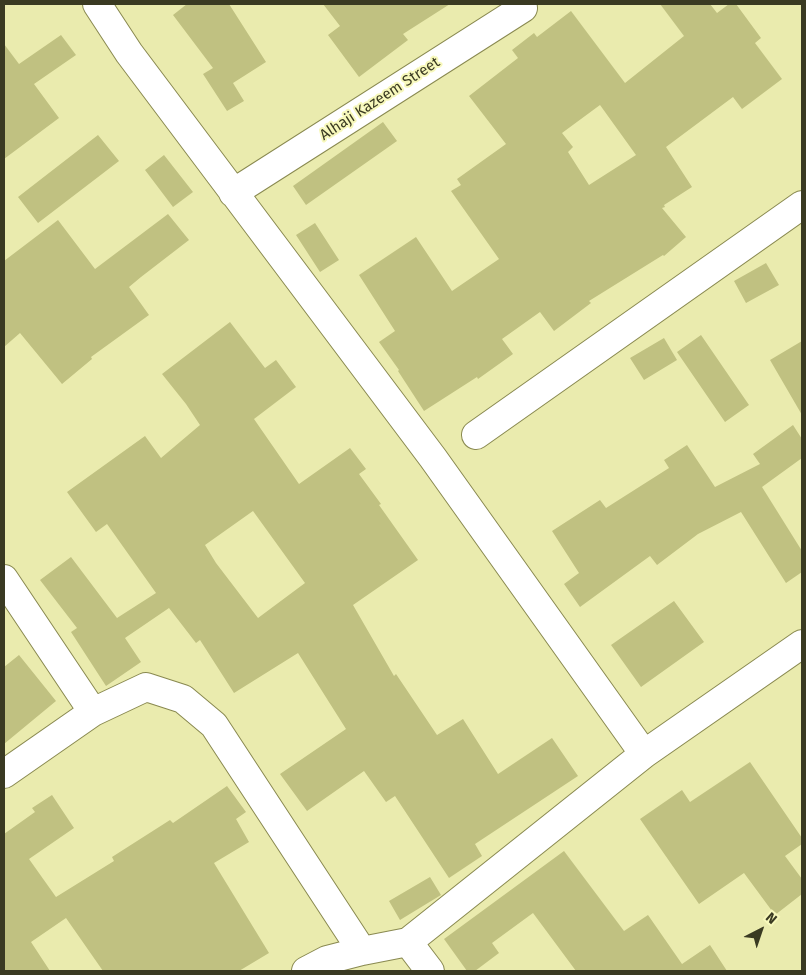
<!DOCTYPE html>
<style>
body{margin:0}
#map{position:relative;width:806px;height:975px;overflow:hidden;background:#eaebae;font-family:"Fira Sans",sans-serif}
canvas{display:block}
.frame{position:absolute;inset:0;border:5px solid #3a3a22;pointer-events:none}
.north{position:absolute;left:736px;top:905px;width:50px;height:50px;-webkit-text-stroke:4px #f7f8bb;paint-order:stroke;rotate:41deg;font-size:14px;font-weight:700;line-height:20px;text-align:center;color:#3a3a22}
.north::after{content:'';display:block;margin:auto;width:18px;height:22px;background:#3a3a22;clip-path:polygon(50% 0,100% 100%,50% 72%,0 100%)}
</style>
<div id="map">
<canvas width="806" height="975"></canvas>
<div class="frame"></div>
<div class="north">N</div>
</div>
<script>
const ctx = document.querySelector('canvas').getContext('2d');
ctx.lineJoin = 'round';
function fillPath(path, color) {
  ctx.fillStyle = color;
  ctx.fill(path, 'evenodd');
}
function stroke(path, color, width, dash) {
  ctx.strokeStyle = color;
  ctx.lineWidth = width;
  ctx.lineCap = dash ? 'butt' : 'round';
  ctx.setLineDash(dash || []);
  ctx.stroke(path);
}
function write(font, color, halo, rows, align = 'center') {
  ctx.font = font + ' "Fira Sans",sans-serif';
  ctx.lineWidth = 4;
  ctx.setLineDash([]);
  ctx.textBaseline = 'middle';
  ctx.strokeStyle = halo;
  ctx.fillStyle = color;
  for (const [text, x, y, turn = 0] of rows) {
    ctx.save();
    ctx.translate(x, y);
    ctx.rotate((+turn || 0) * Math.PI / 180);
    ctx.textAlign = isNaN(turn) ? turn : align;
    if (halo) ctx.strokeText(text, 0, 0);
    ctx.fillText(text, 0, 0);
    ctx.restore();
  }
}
fillPath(new Path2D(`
 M 187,4 L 229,4 L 266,62 L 233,83 L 244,101 L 227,111 L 203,74 L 213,68 L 173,15 Z
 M 323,4 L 450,4 L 403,34 L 408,40 L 359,77 L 328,35 L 340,26 Z
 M 660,4 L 710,4 L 717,13 L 729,4 L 736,4 L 761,38 L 755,43 L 782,79 L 742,109 L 733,97 L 666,147 L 692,187 L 664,205 L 665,207 L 662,208 L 686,237 L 664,256 L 663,255 L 589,301 L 591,303 L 554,331 L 540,312 L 502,339 L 513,354 L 478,379 L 477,377 L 424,411 L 398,371 L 399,370 L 379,342 L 395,331 L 359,275 L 416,237 L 452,291 L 499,259 L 451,191 L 461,185 L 457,179 L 506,144 L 469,96 L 518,58 L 512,50 L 534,33 L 537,37 L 571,11 L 625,83 L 684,36 ZM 600,105 L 636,155 L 589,185 L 568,152 L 573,147 L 562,133 Z
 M 61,35 L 76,55 L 34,84 L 59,118 L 4,159 L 4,44 L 19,64 Z
 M 383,122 L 397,141 L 306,205 L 293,186 Z
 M 98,135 L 119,161 L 38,223 L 18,197 Z
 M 164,155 L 193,192 L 173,207 L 145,170 Z
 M 168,214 L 189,240 L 141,277 L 129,287 L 149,315 L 91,357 L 92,359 L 62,384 L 20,333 L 4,347 L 4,261 L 58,220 L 95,269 Z
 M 315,223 L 339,260 L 320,272 L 296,235 Z
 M 766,263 L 779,285 L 746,303 L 734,281 Z
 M 230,322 L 265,368 L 276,360 L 296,387 L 254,419 L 299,484 L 350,448 L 366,469 L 359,474 L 381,504 L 379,505 L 418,560 L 353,605 L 394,676 L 396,674 L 437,735 L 463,719 L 498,774 L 552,738 L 578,776 L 475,844 L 482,856 L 449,878 L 395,796 L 386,802 L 364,771 L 307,811 L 280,774 L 346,729 L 298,653 L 234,693 L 200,640 L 196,643 L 169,608 L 125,638 L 141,662 L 106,686 L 71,632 L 77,628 L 40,580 L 71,557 L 117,618 L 156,593 L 107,524 L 96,532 L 67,492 L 145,436 L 161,458 L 200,425 L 186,404 L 162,374 ZM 253,511 L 305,583 L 258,618 L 216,563 L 205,545 Z
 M 701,335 L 749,405 L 725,422 L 677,352 Z
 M 664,338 L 677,360 L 644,380 L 630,358 Z
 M 802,341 L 802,415 L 770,360 Z
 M 793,425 L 802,439 L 802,458 L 762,487 L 802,551 L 802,572 L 786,583 L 741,512 L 698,534 L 657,565 L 650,556 L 580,607 L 564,584 L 579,573 L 552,531 L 600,500 L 606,508 L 669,468 L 664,460 L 687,445 L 715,487 L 760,464 L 753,454 Z
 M 674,601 L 704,642 L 641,687 L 611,645 Z
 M 19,655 L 56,701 L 4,744 L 4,667 Z
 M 750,762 L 802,838 L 802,844 L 785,856 L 802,879 L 802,894 L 775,915 L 744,873 L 699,904 L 640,819 L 682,790 L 690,802 Z
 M 227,786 L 246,812 L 236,819 L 249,842 L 214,863 L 269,953 L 239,971 L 103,971 L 66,918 L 31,942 L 50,971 L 4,971 L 4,834 L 35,812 L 32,808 L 52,795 L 74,828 L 29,859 L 56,897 L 114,861 L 112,857 L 170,820 L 173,823 Z
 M 564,851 L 624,931 L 648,915 L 682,964 L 710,945 L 727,971 L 576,971 L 533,913 L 492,943 L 499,953 L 475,971 L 467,971 L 444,939 Z
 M 430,877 L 441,895 L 400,920 L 389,901 Z`), '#c0c181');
const minor = new Path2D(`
 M 97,4 L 129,53 L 433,458 L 644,754
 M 233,193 L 523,8 L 521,4
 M 476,435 L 802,205
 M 4,579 L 93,712
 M 4,774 L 93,712 L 146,687 L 183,699 L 214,725 L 362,951
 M 408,942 L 430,971
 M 306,971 L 327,960 L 362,951 L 408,942 L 644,754 L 802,644`);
stroke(minor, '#898950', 30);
stroke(minor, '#fff', 28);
write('15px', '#3a3a22', '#f7f8bb', [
 ["Alhaji Kazeem Street",380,99,-33]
]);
</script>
